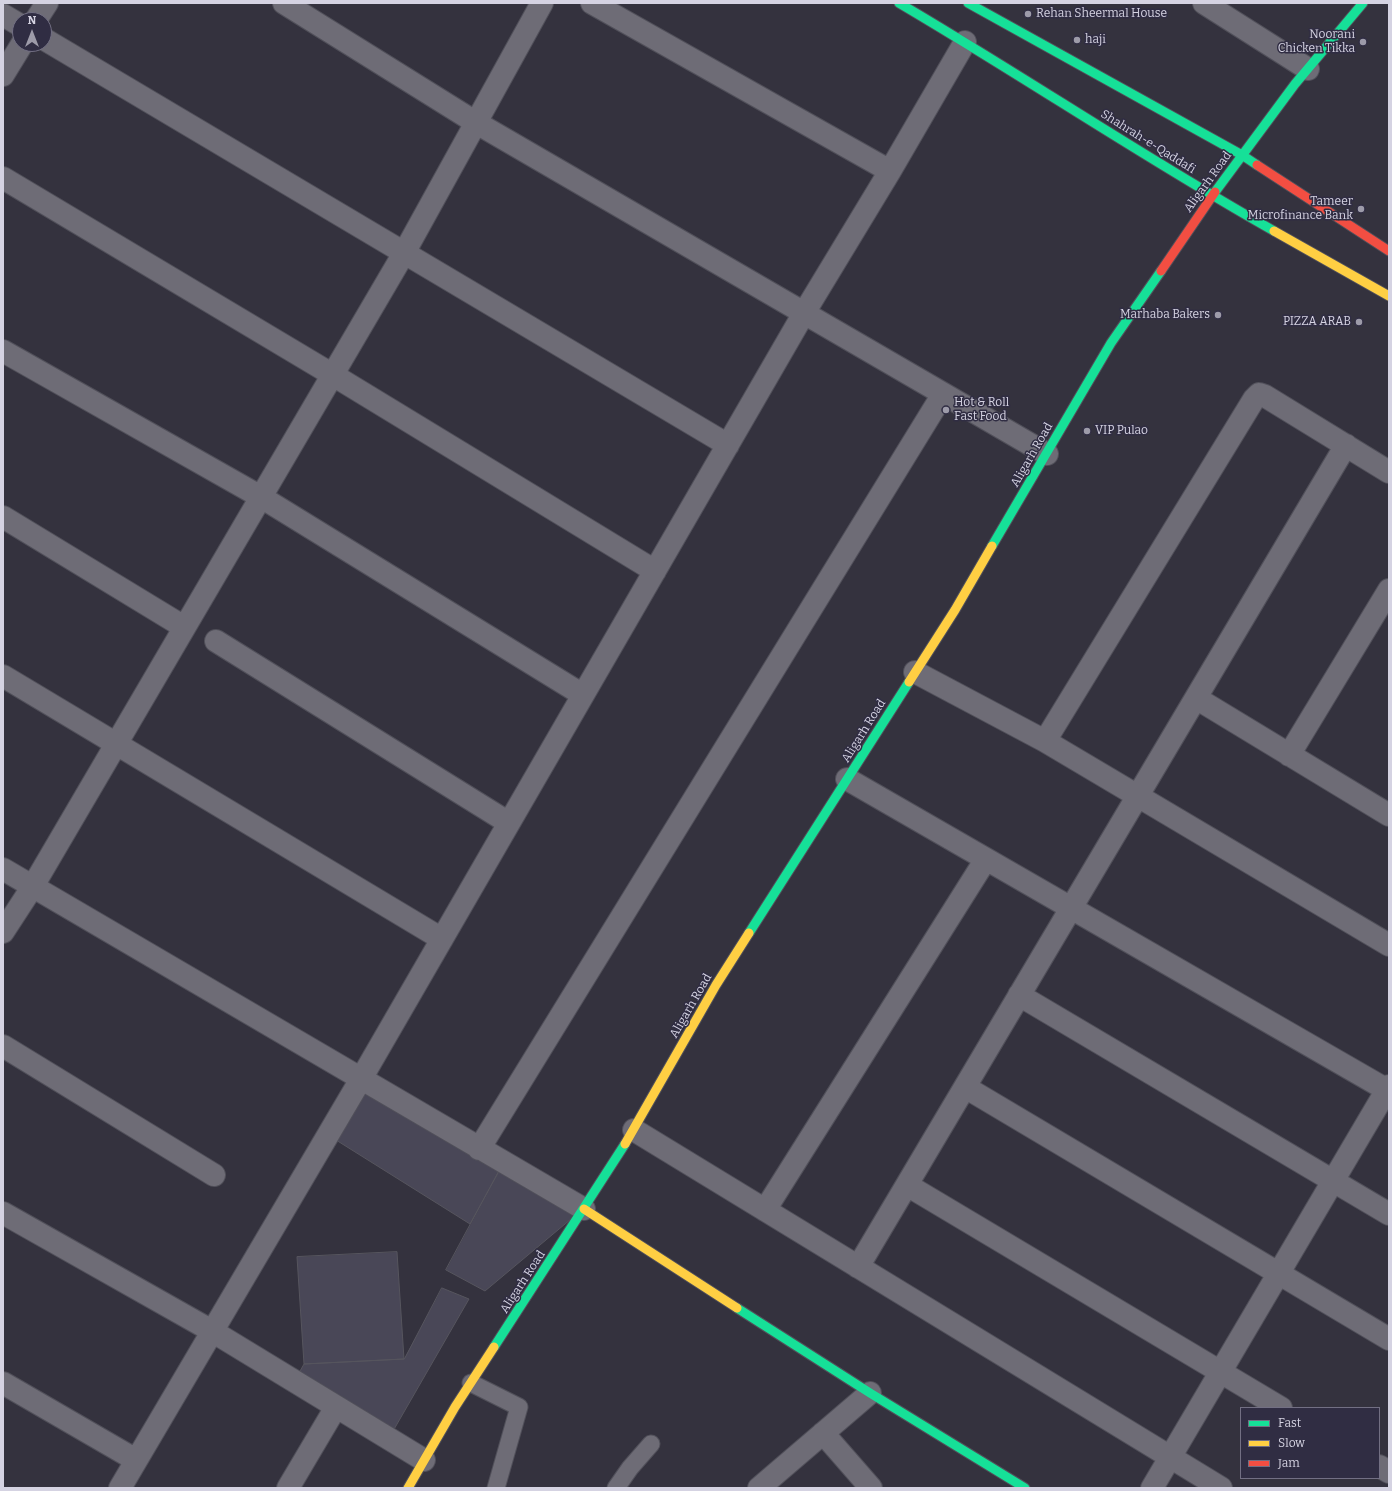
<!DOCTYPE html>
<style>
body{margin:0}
#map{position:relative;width:1392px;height:1491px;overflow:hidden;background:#34323e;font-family:Bitter,serif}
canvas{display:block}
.frame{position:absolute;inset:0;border:4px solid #d5d3e2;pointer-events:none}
.legend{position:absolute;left:1240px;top:1407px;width:140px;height:72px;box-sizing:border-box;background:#302d43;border:1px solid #726f83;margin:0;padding:5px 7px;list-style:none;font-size:12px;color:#d5d3e2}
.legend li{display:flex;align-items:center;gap:8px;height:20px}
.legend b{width:20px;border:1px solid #726f83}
.north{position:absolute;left:12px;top:12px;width:40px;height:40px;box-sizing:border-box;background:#302d43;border:1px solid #726f83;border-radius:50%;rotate:0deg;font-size:11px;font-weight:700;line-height:16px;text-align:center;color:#d5d3e2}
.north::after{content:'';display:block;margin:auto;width:14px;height:18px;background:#9d9ba9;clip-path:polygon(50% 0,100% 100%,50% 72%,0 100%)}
</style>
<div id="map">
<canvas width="1392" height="1491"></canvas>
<div class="frame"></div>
<ul class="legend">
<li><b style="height:5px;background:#16e098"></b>Fast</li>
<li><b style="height:5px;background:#ffcf43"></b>Slow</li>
<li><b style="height:5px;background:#f24e42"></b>Jam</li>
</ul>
<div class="north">N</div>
</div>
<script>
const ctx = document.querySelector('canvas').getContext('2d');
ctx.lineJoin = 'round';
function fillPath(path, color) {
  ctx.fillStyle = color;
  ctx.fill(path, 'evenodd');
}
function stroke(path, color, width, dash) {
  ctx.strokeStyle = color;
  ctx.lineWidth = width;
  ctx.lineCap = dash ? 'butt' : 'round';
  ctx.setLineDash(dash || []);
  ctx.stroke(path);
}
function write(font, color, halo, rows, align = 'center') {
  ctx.font = font + ' Bitter,serif';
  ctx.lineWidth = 3;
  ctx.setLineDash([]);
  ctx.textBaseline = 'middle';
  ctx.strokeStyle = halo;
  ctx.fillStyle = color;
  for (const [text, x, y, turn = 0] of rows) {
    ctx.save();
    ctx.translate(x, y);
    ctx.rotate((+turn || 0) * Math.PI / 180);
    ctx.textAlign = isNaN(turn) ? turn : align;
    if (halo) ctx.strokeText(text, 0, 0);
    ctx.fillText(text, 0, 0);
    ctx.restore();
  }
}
const building = new Path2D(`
 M 361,1079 L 503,1164 L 470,1224 L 328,1135 Z
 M 503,1164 L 583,1209 L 485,1291 L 446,1270 Z
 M 397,1252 L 404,1359 L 304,1364 L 297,1257 Z
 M 442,1288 L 469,1299 L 389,1438 L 295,1380 L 304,1364 L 404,1359 Z`);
fillPath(building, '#494757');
stroke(building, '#56555e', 1);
const lane = new Path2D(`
 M 471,1383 L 519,1407 L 496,1488
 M 616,1488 L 630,1468 L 651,1444`);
const street = new Path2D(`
 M 284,3 L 475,122 L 1047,454
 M 592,3 L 890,171
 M 1204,3 L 1308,69
 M 3,15 L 20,25
 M 36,20 L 47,3
 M 44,39 L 728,445
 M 3,75 L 22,44
 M 3,178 L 333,375 L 655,571
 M 3,351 L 261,497 L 583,695
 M 3,517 L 184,627
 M 216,641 L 509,823
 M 915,672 L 1045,741 L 1389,945
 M 3,676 L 442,939
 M 1196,698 L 1389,815
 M 1045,741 L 1254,399 L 1259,394 L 1265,396 L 1389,472
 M 1289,755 L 1389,590
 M 847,779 L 1389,1091
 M 3,869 L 584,1209
 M 3,932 L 33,886 L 404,253 L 542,3
 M 1019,995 L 1389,1214
 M 3,1046 L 214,1175
 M 965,1087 L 1389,1339
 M 634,1130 L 1221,1488
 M 479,1149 L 943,394
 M 907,1185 L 1281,1408
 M 765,1210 L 986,859
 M 3,1213 L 212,1331 L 424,1460
 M 858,1267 L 1346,445
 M 3,1383 L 136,1460
 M 823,1433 L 871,1488
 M 1379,1466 L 1389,1472
 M 120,1488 L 361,1079 L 804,313 L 890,171 L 965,42
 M 288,1488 L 336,1407
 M 759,1488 L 870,1393
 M 1152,1488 L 1389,1086`);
const fast = new Path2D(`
 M 899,3 C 1025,77 1146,159 1274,231
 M 968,3 L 1242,155 L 1257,165
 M 1215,192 L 1295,84 L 1363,3
 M 992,546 L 1111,343 L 1161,271
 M 749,933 L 909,682
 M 737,1308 L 870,1393 L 1025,1488
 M 494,1347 L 625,1144`);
const slow = new Path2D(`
 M 1274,231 L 1389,296
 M 909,682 L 955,610 L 992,546
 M 625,1144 L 716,985 L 749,933
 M 584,1209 L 737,1308
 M 408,1488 L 455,1407 L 494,1347`);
const jam = new Path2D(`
 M 1257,165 L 1389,251
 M 1161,271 L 1215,192`);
stroke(lane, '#51505a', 19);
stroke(street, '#51505a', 24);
stroke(fast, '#51505a', 11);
stroke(slow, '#51505a', 11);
stroke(jam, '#51505a', 11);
stroke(lane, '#6e6c76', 17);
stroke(street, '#6e6c76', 22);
stroke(fast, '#16e098', 9);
stroke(slow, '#ffcf43', 9);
stroke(jam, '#f24e42', 9);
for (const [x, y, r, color] of [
 [1028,14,4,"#9d9ba9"],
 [1077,40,4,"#9d9ba9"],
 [1363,42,4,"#9d9ba9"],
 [1361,209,4,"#9d9ba9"],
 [1218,315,4,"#9d9ba9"],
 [1359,322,4,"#9d9ba9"],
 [946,410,4,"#9d9ba9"],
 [1087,431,4,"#9d9ba9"]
]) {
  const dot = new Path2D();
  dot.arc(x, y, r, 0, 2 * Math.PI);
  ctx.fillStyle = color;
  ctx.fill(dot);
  stroke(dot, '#302d43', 1.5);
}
write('12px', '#d5d3e2', '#302d43', [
 ["Rehan Sheermal House",1036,14],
 ["Noorani",1355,35,"right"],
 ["Chicken Tikka",1355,49,"right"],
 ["haji",1085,40],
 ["Tameer",1353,202,"right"],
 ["Microfinance Bank",1353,216,"right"],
 ["Marhaba Bakers",1210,315,"right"],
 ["PIZZA ARAB",1351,322,"right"],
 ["Hot & Roll",954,403],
 ["Fast Food",954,417],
 ["VIP Pulao",1095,431]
], 'left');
write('12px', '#d5d3e2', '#302d43', [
 ["Shahrah-e-Qaddafi",1148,142,32],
 ["Aligarh Road",1208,182,-54],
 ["Aligarh Road",1032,455,-60],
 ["Aligarh Road",864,731,-58],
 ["Aligarh Road",691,1006,-60],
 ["Aligarh Road",523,1282,-57]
]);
</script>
